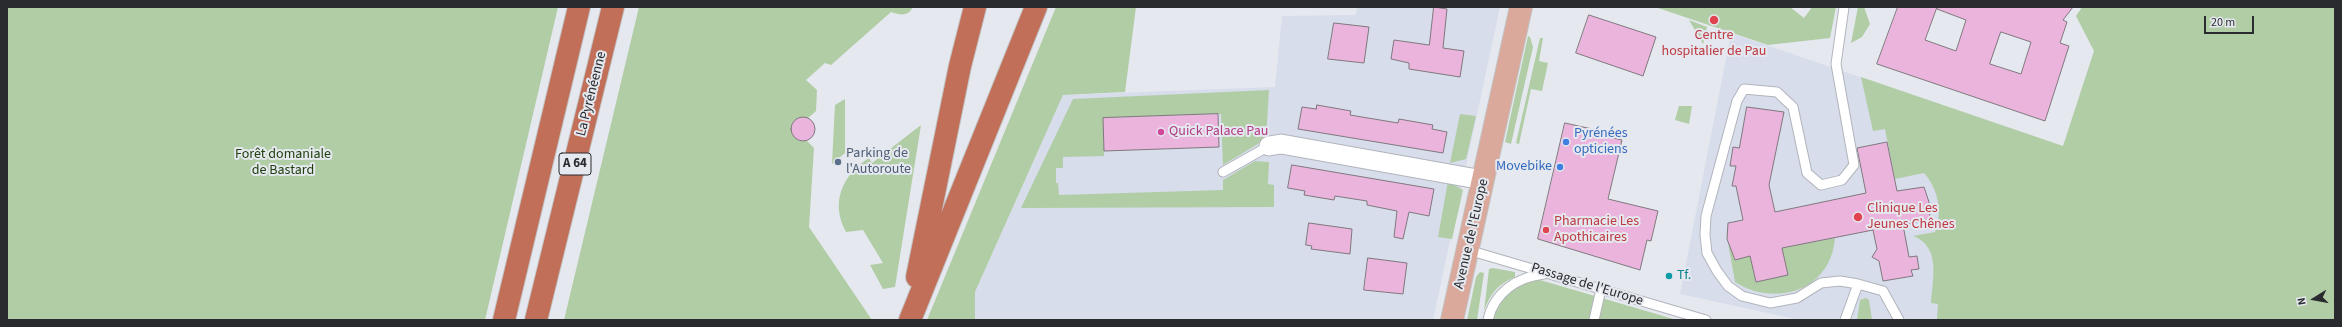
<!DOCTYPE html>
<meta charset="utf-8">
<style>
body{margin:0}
#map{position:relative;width:2342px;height:327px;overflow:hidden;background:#e5e8ef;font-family:"Source Sans 3",sans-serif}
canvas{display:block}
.frame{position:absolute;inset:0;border:8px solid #2a2b2e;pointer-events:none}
.north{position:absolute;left:2294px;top:279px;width:40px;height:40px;-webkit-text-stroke:3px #e5e8ef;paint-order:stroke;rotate:259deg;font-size:11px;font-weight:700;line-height:16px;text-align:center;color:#2a2b2e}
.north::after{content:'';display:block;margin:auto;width:14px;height:18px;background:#2a2b2e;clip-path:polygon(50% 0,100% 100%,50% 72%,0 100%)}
.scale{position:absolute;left:2204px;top:16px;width:50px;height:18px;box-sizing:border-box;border:2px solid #2a2b2e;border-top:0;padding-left:5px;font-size:12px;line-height:14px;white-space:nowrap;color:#2a2b2e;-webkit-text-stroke:3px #e5e8ef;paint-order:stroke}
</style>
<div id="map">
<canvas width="2342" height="327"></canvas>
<div class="frame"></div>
<div class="north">N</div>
<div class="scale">20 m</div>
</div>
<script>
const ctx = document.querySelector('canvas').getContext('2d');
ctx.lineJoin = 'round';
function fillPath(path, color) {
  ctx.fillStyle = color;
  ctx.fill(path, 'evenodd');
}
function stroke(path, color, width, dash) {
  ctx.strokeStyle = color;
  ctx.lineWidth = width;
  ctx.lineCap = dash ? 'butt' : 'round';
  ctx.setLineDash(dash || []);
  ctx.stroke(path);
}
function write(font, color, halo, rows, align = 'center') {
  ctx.font = font + ' "Source Sans 3",sans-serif';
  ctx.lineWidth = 4;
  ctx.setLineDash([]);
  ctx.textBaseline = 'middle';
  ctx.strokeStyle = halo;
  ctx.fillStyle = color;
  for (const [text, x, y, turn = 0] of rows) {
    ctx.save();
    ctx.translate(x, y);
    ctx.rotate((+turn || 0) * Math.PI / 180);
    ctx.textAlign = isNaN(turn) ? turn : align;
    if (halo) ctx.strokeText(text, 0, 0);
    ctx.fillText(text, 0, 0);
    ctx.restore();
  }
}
fillPath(new Path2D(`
 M 1358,7 L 1500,7 L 1433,320 L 975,320 L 975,292 L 1063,95 L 1275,87 L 1282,16 L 1355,15 Z
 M 1655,7 L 1731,33 L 2047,141 L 1986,320 L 1800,320 L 1680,294 L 1731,33 Z`), '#d7ddeb');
fillPath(new Path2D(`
 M 7,7 L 558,7 L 485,320 L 7,320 Z
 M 639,7 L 913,7 C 908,17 900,15 891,12 L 831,65 L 825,63 L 806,80 L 817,90 L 816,111 L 808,118 L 797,119 L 792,128 L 797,139 L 806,140 L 814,148 L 809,227 L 872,320 L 564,320 Z
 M 1056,7 L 1136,7 L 1125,92 L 1063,95 L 975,292 L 975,320 L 927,320 Z
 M 1655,7 L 1790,7 L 1804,18 L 1812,7 L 1836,7 L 1830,38 L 1768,45 Z
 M 1858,7 L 1864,7 L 1870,24 L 1862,37 L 1851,43 Z
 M 2082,7 L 2335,7 L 2335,320 L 1937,320 L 1938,304 L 1931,303 C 1932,280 1942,247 1913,236 L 1935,232 C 1943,213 1938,188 1924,173 L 1895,179 L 1885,129 L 1873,131 L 1861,77 L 2063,146 L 2094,51 L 2076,16 Z
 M 1689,20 L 1707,27 L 1703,44 Z
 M 1528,36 L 1530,37 L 1533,47 L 1511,144 L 1505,142 Z
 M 1540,38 L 1543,38 L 1539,61 L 1548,63 L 1542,91 L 1531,89 L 1519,144 L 1516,143 Z
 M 1269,90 L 1266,139 L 1223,165 L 1221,114 L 1104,118 L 1104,156 L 1063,157 L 1063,168 L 1056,168 L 1056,183 L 1058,183 L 1059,195 L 1223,190 L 1223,180 L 1255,161 L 1269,162 L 1268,184 L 1274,185 L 1274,207 L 1021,208 L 1073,99 Z
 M 845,99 L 845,153 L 832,164 L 835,105 Z
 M 1679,106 L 1692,106 L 1689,124 L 1675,120 Z
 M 1460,114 L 1476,116 L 1466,159 L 1450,163 Z
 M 921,125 L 895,287 L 883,289 L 870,265 L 883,263 L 863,230 L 846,232 C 830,203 842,175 869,158 L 872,163 Z
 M 1448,181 L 1463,190 L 1452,239 L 1438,237 Z
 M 1835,238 C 1831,290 1776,308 1735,282 L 1728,243 L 1735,260 L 1746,257 L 1745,255 L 1750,254 L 1756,282 L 1788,275 L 1782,248 Z
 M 1493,268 L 1515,272 L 1515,277 C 1498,284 1490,294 1484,311 L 1489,269 Z
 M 1480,272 L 1484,273 L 1477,320 L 1467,320 L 1476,277 Z
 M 1532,280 L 1540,280 L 1677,320 L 1493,320 C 1498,298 1512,288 1532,280 Z
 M 1866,298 L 1869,300 L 1872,320 L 1857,320 L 1860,300 Z`), '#b1cda5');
const building = new Path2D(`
 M 1434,7 L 1447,9 L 1443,48 L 1464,51 L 1460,77 L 1409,69 L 1409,63 L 1391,59 L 1394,40 L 1429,45 Z
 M 1898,7 L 1937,7 L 1925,40 L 1956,51 L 1966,20 L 1937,9 L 1937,7 L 2073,7 L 2063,20 L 2067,22 L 2060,43 L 2069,46 L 2045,121 L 1877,64 ZM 2001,32 L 2031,42 L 2021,74 L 1990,64 Z
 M 1589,15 L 1656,37 L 1643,76 L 1576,53 Z
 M 1334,23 L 1369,27 L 1364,63 L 1328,59 Z
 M 1317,105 L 1351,111 L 1350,115 L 1398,123 L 1399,119 L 1433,125 L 1432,129 L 1447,132 L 1443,153 L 1298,129 L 1302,107 L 1316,109 Z
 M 1747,107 L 1784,112 L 1769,185 L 1775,212 L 1866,193 L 1857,148 L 1887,142 L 1897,191 L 1924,187 L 1929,202 L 1930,219 L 1903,225 L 1909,257 L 1917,256 L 1919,269 L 1911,270 L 1913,276 L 1883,281 L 1879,261 L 1872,257 L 1877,249 L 1873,230 L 1782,248 L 1788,275 L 1756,282 L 1750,256 L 1735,260 L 1727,239 L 1728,223 L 1743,220 L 1736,186 L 1732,186 L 1736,166 L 1730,166 L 1733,147 L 1739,148 Z
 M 1218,114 L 1219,147 L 1104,151 L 1103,118 Z
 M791 129a12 12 0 1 1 24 0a12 12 0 1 1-24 0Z
 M 1565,123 L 1592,129 L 1591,133 L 1622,140 L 1608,199 L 1658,211 L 1651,241 L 1647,240 L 1640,270 L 1538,239 Z
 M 1292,165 L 1434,189 L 1429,216 L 1409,212 L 1403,239 L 1394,237 L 1397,211 L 1367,205 L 1367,201 L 1335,196 L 1334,200 L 1304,195 L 1305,191 L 1288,188 Z
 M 1309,223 L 1352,229 L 1350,254 L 1311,249 L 1312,246 L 1306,245 Z
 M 1368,258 L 1407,263 L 1403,294 L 1364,290 Z`);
fillPath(building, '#eab4dd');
stroke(building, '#80797e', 1);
const service = new Path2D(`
 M 1844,7 L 1836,64 L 1854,165 L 1842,180 L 1821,185 L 1807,173 L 1793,107 L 1777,92 L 1744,89 L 1737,101 L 1706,216 L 1705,235 L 1707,253 L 1717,271 L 1728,286 L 1742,296 L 1770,303 L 1797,298 L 1821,283 L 1840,281 L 1858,284 L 1845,320
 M 1223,172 L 1269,146
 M 1468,250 L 1706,320
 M 1858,284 L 1883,291 L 1899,320
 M 1488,320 C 1494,292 1518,277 1544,274
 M 1594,320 L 1601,289`);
const minor = new Path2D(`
 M 1269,146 L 1281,144 L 1483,180`);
const primary = new Path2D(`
 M 1452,320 L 1521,7`);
const motorway = new Path2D(`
 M 917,277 L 960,66 L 975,7
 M 504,320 L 579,7
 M 536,320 L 613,7
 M 910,320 L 1036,7`);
stroke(service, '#b1b4bb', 11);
stroke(minor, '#b1b4bb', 21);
stroke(primary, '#c3c4c4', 24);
stroke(motorway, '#c3c4c4', 24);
stroke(service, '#fff', 9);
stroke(minor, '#fff', 19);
stroke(primary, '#daa99b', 22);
stroke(motorway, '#c16f58', 22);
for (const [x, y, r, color] of [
 [1714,20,5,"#e0444e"],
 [1161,132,4,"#d1479c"],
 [1566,142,4,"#3f7fe0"],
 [838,162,4,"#5c6f8a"],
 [1560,167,4,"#3f7fe0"],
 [1858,217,5,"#e0444e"],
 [1546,230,4,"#e0444e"],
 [1669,276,4,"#0f9aa8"]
]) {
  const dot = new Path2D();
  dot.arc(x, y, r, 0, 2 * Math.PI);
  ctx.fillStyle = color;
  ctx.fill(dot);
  stroke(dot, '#e5e8ef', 1.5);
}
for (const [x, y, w] of [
 [575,164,32]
]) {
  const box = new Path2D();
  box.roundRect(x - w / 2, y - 11, w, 22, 3);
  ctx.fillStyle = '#e5e8ef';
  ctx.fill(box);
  stroke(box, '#2a2b2e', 1);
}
write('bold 13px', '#2a2b2e', null, [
 ["A 64",575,164]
]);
write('14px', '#be3a42', '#e5e8ef', [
 ["Centre",1714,36,"center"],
 ["hospitalier de Pau",1714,52,"center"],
 ["Clinique Les",1867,209],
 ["Jeunes Chênes",1867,225],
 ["Pharmacie Les",1554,222],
 ["Apothicaires",1554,238]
], 'left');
write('14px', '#2a2b2e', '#e5e8ef', [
 ["La Pyrénéenne",592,94,-76],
 ["Avenue de l'Europe",1472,234,-77],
 ["Passage de l'Europe",1587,285,17]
]);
write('14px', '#b23c85', '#e5e8ef', [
 ["Quick Palace Pau",1169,132]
], 'left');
write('14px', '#366cbe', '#e5e8ef', [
 ["Pyrénées",1574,134],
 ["opticiens",1574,150],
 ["Movebike",1552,167,"right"]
], 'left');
write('14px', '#4e5e75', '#e5e8ef', [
 ["Parking de",846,154],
 ["l'Autoroute",846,170]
], 'left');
write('14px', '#1f410b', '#e5e8ef', [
 ["Forêt domaniale",283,155],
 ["de Bastard",283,171]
]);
write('14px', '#0d838f', '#e5e8ef', [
 ["Tf.",1677,276]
], 'left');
</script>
